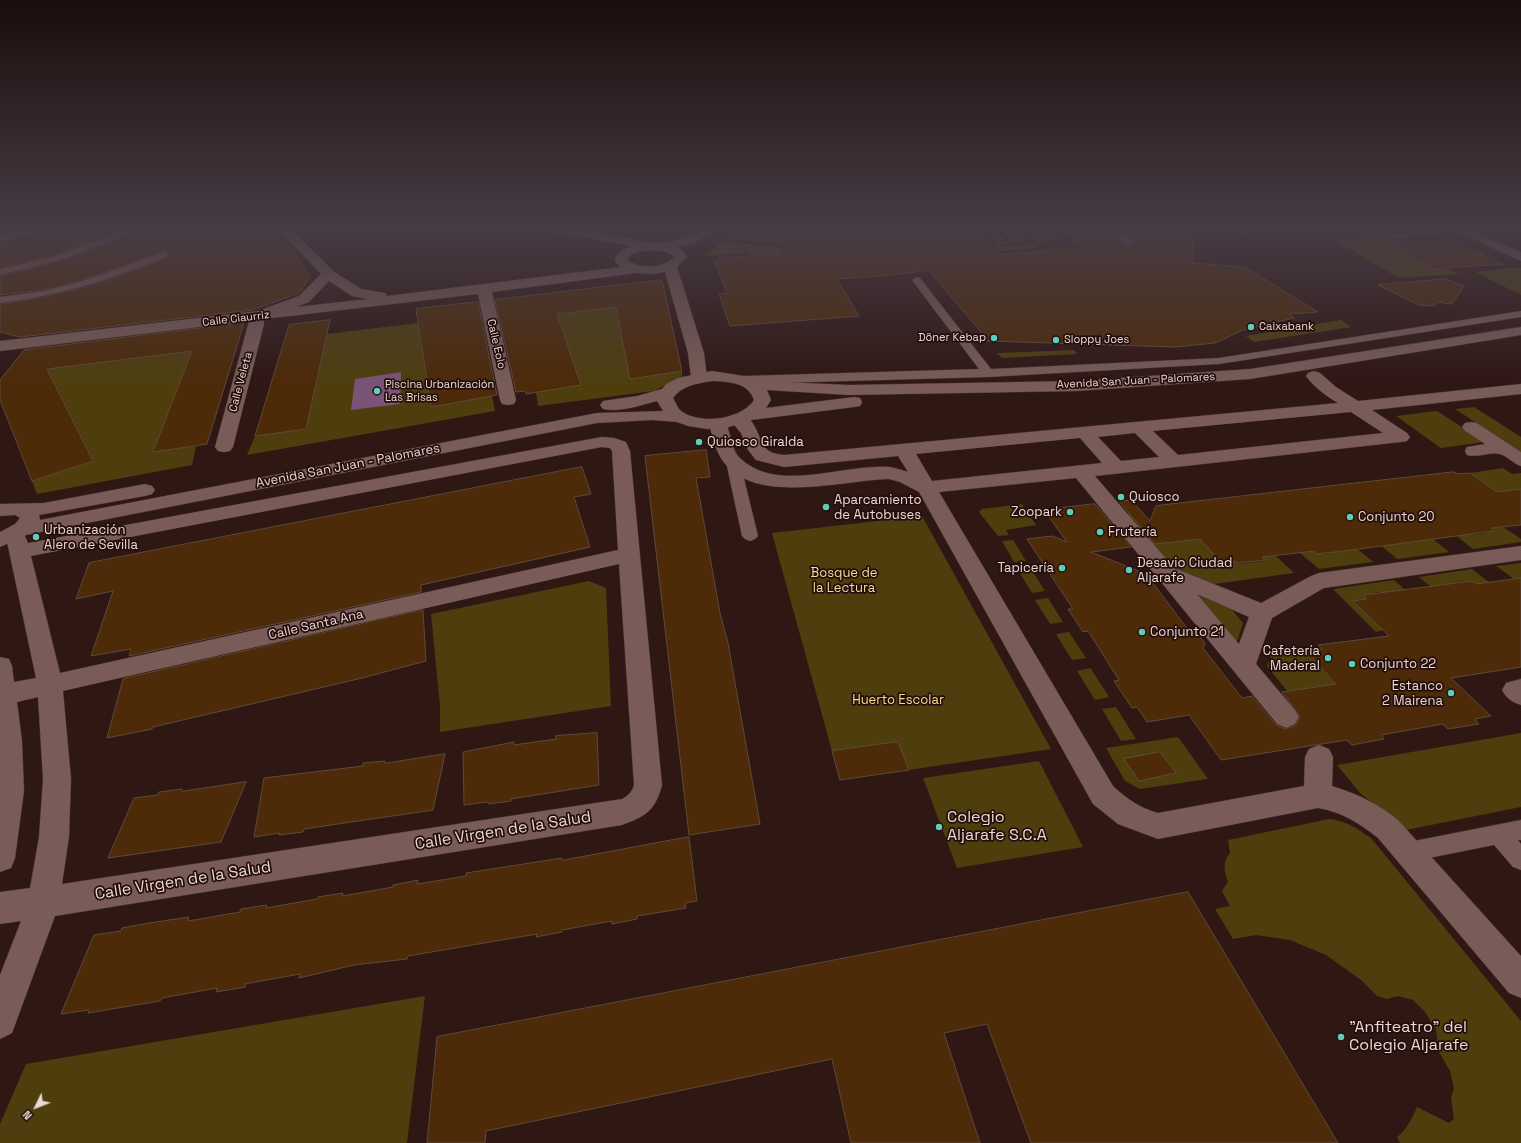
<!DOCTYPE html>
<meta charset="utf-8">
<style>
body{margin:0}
#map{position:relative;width:1521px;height:1143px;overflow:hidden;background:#2f1714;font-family:"Space Grotesk",sans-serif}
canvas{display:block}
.north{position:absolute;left:16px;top:1087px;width:40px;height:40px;-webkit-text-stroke:3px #240e0b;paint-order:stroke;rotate:227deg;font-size:11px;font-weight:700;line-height:16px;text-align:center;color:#e9d8d5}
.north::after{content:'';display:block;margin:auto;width:14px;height:18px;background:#e9d8d5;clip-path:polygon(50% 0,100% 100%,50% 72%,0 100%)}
</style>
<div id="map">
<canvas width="1521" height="1143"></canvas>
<div class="north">N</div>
</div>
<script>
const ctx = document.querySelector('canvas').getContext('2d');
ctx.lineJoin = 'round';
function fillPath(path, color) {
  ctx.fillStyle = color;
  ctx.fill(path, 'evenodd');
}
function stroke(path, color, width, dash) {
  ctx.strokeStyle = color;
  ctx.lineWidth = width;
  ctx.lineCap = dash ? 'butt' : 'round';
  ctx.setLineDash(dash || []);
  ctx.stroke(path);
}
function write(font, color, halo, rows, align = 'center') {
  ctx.font = font + ' "Space Grotesk",sans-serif';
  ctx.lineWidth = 3.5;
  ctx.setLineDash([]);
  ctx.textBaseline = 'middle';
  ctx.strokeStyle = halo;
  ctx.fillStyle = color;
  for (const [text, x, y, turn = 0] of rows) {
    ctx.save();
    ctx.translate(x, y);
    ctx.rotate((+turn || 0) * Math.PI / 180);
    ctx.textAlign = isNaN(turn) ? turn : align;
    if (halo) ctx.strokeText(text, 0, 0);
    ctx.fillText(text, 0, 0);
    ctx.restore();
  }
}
fillPath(new Path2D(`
 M 743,226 L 770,226 L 781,244 L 727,239 Z
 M 1363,226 L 1422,226 L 1425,228 L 1377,233 Z
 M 1044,228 L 1059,240 L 1035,241 L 1021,229 Z
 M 1016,230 L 1030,242 L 1015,243 L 1001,231 Z
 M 995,231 L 1009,244 L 998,245 L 984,232 Z
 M 1438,231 L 1448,235 L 1391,239 L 1459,274 L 1399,278 L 1333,239 Z
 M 723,242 L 780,247 L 788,260 L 754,262 L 749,253 L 707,256 L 706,253 Z
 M 1033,244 L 1037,248 L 984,252 L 980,248 Z
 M 1521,268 L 1521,295 L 1475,272 L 1520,267 Z
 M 616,307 L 630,378 L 682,371 L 682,377 L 654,391 L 538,406 L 536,392 L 557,314 Z
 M 1341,320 L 1351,327 L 1254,342 L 1246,336 Z
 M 418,323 L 431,407 L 492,396 L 495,411 L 247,455 L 255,436 L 306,429 L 327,334 Z
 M 1074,350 L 1077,354 L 1002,358 L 997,353 Z
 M 192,351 L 153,452 L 196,446 L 192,465 L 37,494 L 32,481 L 93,461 L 47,369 Z
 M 1474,407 L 1521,437 L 1521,452 L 1455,409 Z
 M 1437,411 L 1485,442 L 1441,448 L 1396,416 Z
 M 1503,468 L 1512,474 L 1521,473 L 1521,489 L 1497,492 L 1470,473 Z
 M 1022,504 L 1036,525 L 1006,530 L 1009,535 L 998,536 L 979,512 L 982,509 Z
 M 1135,512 L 1161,543 L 1200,539 L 1222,563 L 1235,561 L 1239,564 L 1265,561 L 1262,557 L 1276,556 L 1294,573 L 1214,584 L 1172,569 L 1126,513 Z
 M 922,516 L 1051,749 L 840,780 L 772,533 Z
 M 1503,527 L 1521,539 L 1521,542 L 1473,549 L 1453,533 L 1466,532 C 1474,537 1486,533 1494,531 L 1491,528 Z
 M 1429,536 L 1449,552 L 1397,559 L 1378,543 L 1408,543 Z
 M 1013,540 L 1026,561 L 1014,562 L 1002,541 Z
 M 1354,546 L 1373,562 L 1319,569 L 1300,553 L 1314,551 L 1317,554 L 1332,553 Z
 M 1521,563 L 1521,578 L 1514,579 L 1496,566 Z
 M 1031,569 L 1045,591 L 1032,593 L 1018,570 Z
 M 1472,569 L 1490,583 L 1476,584 L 1472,581 L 1457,582 L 1435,590 L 1419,577 Z
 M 1394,580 L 1409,593 L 1376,592 L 1367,599 L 1353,601 L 1383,630 L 1376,632 L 1333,589 Z
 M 589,581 L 606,588 L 611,706 L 440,732 L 440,706 L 431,614 Z
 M 1189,589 L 1228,605 L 1243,623 L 1236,645 Z
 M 1048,598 L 1063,622 L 1050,624 L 1035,600 Z
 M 1069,632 L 1086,658 L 1072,660 L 1056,634 Z
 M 1307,652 L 1336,684 L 1287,691 L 1267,666 L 1271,656 Z
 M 1091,668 L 1091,669 L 1109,697 L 1095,700 L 1077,671 Z
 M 1116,707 L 1136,739 L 1121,741 L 1102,709 Z
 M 1521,733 L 1521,807 L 1406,830 L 1387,813 L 1361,794 L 1337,765 Z
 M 1178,737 L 1208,779 L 1140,789 L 1125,781 L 1106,748 Z
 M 1039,761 L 1083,847 L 957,868 L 923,778 Z
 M 1329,819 C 1345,820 1358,829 1371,838 L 1521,1021 L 1521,1143 L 1400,1143 L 1397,1137 C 1407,1130 1412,1118 1417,1107 L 1449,1123 L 1454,1119 L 1451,1098 L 1454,1088 L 1450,1071 L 1439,1052 L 1436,1030 L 1425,1012 L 1413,1000 L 1398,996 L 1387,999 L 1377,996 L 1361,980 L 1326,955 L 1290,940 L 1256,935 L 1233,939 L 1215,909 L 1230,906 L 1222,891 L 1228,882 C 1224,870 1222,863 1230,853 L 1228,840 Z
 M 425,996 L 407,1143 L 0,1143 L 0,1124 L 26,1064 Z`), '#4e3e0d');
fillPath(new Path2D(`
 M 401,372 L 400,404 L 351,410 L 355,379 Z`), '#795476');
const building = new Path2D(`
 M 0,226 L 34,226 L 0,234 Z
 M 59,226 L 268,226 L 293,250 L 310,277 L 299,293 L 252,310 L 20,337 L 0,332 L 0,304 L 44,297 L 86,287 L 127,274 L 168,257 L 168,252 L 164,251 L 80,281 L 43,290 L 0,295 L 0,276 L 59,262 L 134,233 L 134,228 L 129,227 L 52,256 L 0,267 L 0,243 Z
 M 774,226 L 972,226 L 1001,254 L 1084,248 L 1056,226 L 1101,226 L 1129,246 L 1134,243 L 1134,241 L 1115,226 L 1183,226 L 1193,233 L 1193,263 L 1245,267 L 1318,312 L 1289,314 L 1294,318 L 1243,330 L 1215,343 L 1175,347 L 988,341 L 929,270 L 892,275 L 837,279 L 859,316 L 730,326 L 719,294 L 727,293 L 714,261 L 719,261 L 717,258 L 789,253 Z
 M 1452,240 L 1503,264 L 1433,269 L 1387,244 Z
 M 1445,279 L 1464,286 L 1452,304 L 1437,302 L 1434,306 L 1419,305 L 1378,285 Z
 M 662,280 L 682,371 L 630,379 L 616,307 L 557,314 L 581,385 L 526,394 L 525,391 L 516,392 L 495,300 Z
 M 478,302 L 497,395 L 431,407 L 416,309 Z
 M 330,320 L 306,429 L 255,436 L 289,325 Z
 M 244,323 L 207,444 L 153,452 L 192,351 L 47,369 L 93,461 L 32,481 L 0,400 L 0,380 L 24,350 Z
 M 706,450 L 710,477 L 696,478 L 720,613 L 728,643 L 760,824 L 689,835 L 645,456 Z
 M 582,467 L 591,494 L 574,497 L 590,547 L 421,585 L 421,592 L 129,656 L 131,649 L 91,656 L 113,591 L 76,599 L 89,563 Z
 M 1454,472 L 1458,474 L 1470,473 L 1497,492 L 1521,489 L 1521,525 L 1491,528 L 1494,531 L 1359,549 L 1317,554 L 1314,551 L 1262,557 L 1265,560 L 1238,563 L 1235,561 L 1222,563 L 1200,539 L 1155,544 L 1119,501 L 1131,500 L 1150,521 L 1156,506 Z
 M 1095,504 L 1131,547 L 1091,552 L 1146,574 L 1189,631 L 1194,630 L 1205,643 L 1203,648 L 1242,698 L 1252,696 L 1276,725 L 1285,729 L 1296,725 L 1300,716 L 1282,692 L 1336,684 L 1307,652 L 1322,649 L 1318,645 L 1389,636 L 1353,601 L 1367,599 L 1363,595 L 1472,581 L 1476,584 L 1521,578 L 1521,667 L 1451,678 L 1491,716 L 1475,719 L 1479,724 L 1448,729 L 1443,724 L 1381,735 L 1384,739 L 1352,745 L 1347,740 L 1221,760 L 1189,715 L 1147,722 L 1137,707 L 1132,708 L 1114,681 L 1119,680 L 1088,631 L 1083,632 L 1068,609 L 1073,609 L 1027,539 L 1052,536 L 1067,542 L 1044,510 Z
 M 423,610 L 426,661 L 358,679 L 153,727 L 152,729 L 107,738 L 123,679 Z
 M 597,733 L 599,785 L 511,799 L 511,801 L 489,804 L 488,802 L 464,805 L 463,752 L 514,742 L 514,745 L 556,739 L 556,736 Z
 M 898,742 L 909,770 L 840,780 L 832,751 Z
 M 1160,752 L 1176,773 L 1139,781 L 1124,759 Z
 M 445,754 L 433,810 L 304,829 L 303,832 L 279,835 L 280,833 L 254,837 L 264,778 L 363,766 L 363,763 L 385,761 L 385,763 Z
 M 246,782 L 221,842 L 108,858 L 134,798 L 158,795 L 159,792 L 182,789 L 182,791 Z
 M 689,837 L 697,901 L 685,903 L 686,908 L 637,916 L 637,919 L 612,924 L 612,921 L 562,930 L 562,932 L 536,937 L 537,934 L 408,956 L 407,959 L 354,965 L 299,978 L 300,974 L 245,984 L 245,987 L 216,992 L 217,988 L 162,998 L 160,1001 L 88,1013 L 89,1010 L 61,1014 L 94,935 L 121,931 L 122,928 L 149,923 L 189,917 L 188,921 L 240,912 L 241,909 L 267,905 L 266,908 L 317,899 L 318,897 L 343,893 L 342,896 L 393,887 L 393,885 L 418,880 L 417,884 L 466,876 L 466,873 L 562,858 L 562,860 Z
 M 1188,892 L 1338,1143 L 1031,1143 L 987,1024 L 944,1033 L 980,1143 L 851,1143 L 832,1059 L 486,1131 L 485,1143 L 427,1143 L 437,1037 Z`);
fillPath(building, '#4d2a08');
stroke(building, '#5f4a3a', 1);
const lane = new Path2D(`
 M 42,226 L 58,226 L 0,242 L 0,236 Z
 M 1102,226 L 1112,226 L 1133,242 L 1129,245 L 1126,244 Z
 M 1234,226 L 1244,226 L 1251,232 L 1247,235 Z
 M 130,228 L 133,229 L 133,233 L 58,261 L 0,275 L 0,269 L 52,257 Z
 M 164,252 L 167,253 L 167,257 C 113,279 59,296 0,303 L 0,297 L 43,291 L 80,282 Z
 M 917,277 L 920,278 L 991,369 L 1219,358 L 1521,311 L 1521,317 L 1219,364 L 988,377 L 743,384 L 737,380 L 743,376 L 979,369 L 912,280 Z
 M 733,458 L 738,459 L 740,462 L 758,536 L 755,539 L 750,541 L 745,539 L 742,536 L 726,462 L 728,459 Z
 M 1521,820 L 1521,840 L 1518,840 L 1521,844 L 1521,870 L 1513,867 L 1494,845 L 1409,862 L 1401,859 L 1398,852 L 1401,845 L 1409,842 Z`);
const street = new Path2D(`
 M 275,226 L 288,226 L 333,271 L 361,289 L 385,293 L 387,296 L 620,267 L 615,261 L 615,257 L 621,251 L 632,246 L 542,230 L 536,226 L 563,226 L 651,243 C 662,243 675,241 686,237 C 703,231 702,226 723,226 L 694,243 L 677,247 L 682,250 L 687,257 L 677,267 L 704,353 L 707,377 L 705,380 L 699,382 L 693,380 L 691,377 L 688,353 L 665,272 L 652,274 L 636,273 L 492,292 L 516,400 L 514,404 L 508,405 L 502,404 L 500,400 L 478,294 L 264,319 L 264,324 L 233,447 L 230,451 L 224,452 L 218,451 L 215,447 L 249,321 L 0,351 L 0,341 L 258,311 L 299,296 L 321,274 ZM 660,251 L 668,252 L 674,257 C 664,269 639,269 627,260 C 632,249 650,251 660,251 ZM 329,281 L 352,296 L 368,299 L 296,307 L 309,302 Z
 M 1445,226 L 1462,226 L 1521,252 L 1521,261 Z
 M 1314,371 L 1320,373 L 1336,387 L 1358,401 L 1521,384 L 1521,394 L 1372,410 L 1407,433 L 1410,437 L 1407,441 L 1401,442 L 1095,476 L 1174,568 L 1261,603 L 1311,576 L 1319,573 L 1521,546 L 1521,560 L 1324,588 L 1272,618 L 1256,664 L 1295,710 L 1299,717 L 1295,724 L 1286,728 L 1277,724 L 1076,478 L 939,492 L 1113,786 C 1127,799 1140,808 1158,813 L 1304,786 L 1305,757 L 1309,749 L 1319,745 L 1329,749 L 1333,757 L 1332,786 C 1357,794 1378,803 1398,820 L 1521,956 L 1521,998 L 1509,993 L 1378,838 C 1359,823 1342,812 1318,808 L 1158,839 L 1118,824 L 1093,804 L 919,492 L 900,482 L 889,479 C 844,480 761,504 727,466 C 716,455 713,438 709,424 L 712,420 L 718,419 L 724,420 C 732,432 730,450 741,459 C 779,494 844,463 890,467 C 896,468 902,470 908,472 L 898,456 L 784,467 L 756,460 L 748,450 L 741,433 L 729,419 L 732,415 C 758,409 756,443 769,451 C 773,454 779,454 784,455 L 1338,403 C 1326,396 1314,387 1306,376 L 1308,373 ZM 1351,412 L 1383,433 L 1178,455 L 1153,431 ZM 1135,433 L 1159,457 L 1121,461 L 1098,437 ZM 1080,438 L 1102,463 L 932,481 L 916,454 ZM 1197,594 L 1249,617 L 1239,644 Z
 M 1471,422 L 1477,423 L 1521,452 L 1521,466 C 1513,464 1507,455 1499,454 C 1489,452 1478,458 1467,455 L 1465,451 L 1467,447 L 1485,444 L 1465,431 L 1462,427 L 1465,423 Z
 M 602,437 L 614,438 L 626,442 L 630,451 L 662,785 C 655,811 646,816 622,825 L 55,916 L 12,1033 L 0,1039 L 0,975 L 21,921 L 0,924 L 0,892 L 30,888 L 39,837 L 43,779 L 38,697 L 17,702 L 22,741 L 24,791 L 15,858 L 11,868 L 0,872 L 0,657 L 9,659 L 12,666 L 14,682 L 36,678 L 6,537 L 9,532 L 16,530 L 23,532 L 28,543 ZM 602,447 L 610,448 L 612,451 L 618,550 L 60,673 L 31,556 ZM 619,564 L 634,785 C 632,792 628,796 622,799 L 62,884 L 69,837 L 71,779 L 63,691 Z
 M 1521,679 L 1521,705 C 1512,702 1507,699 1502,690 L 1506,683 Z`);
const secondary = new Path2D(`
 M 1521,327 L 1521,335 L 1250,379 L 1076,391 L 849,395 L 767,390 L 771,400 L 766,408 L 854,397 L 860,398 L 862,402 L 860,406 L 854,407 L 751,420 L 726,428 L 707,429 L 688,426 L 677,422 L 653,420 L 597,423 L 26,535 L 0,547 L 0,532 L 15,524 L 20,518 L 15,515 L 0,516 L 0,504 L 44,503 L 145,484 L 152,486 L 155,490 L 152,494 L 145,496 L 39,515 L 40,520 L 597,413 L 663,411 L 657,401 C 641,405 620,413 603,409 L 600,405 L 603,401 L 637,396 L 662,389 L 666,384 L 678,378 L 712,371 L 782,382 L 849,385 L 1076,381 L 1250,369 ZM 712,381 C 729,382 748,382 754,400 C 741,420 697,426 679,409 C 677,406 675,401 673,398 C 683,385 696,384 712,381 Z`);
stroke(lane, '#443230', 1);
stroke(street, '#443230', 1);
stroke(secondary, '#443230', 1);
fillPath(lane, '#795c57');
fillPath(street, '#795c57');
fillPath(secondary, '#795c57');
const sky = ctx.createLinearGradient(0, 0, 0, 386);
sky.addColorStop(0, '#1a0d0b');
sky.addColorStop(0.59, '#473c45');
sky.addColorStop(1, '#473c4500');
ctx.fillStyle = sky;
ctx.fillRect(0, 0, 1521, 386);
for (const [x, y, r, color] of [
 [1251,327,4,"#5cceba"],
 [994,338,4,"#5cceba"],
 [1056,340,4,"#5cceba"],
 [377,391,4,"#5cceba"],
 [699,442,4,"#5cceba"],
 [1121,497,4,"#5cceba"],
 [826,507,4,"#5cceba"],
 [1070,512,4,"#5cceba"],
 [1350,517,4,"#5cceba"],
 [1100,532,4,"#5cceba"],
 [36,537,4,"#5cceba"],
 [1062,568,4,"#5cceba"],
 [1129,570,4,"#5cceba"],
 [1142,632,4,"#5cceba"],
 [1328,658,4,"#5cceba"],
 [1352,664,4,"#5cceba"],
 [1451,693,4,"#5cceba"],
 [939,827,4,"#5cceba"],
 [1341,1037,4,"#5cceba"]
]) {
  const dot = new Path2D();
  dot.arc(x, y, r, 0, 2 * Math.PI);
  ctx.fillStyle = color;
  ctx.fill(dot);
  stroke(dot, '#240e0b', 1.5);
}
write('11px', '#e9d8d5', '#240e0b', [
 ["Calle Ciaurriz",236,319,-7],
 ["Calle Eolo",496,344,77],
 ["Avenida San Juan - Palomares",1136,381,-3],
 ["Calle Veleta",241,382,-75]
]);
write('11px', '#e9d8d5', '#240e0b', [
 ["Caixabank",1259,327],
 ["Döner Kebap",986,338,"right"],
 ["Sloppy Joes",1064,340],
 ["Piscina Urbanización",385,385],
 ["Las Brisas",385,398]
], 'left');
write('13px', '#e9d8d5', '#240e0b', [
 ["Quiosco Giralda",707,442],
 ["Quiosco",1129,497],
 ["Aparcamiento",834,500],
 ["de Autobuses",834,515],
 ["Zoopark",1062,512,"right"],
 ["Conjunto 20",1358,517],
 ["Urbanización",44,530],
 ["Alero de Sevilla",44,545],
 ["Frutería",1108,532],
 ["Desavio Ciudad",1137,563],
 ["Aljarafe",1137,578],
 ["Tapicería",1054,568,"right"],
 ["Conjunto 21",1150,632],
 ["Cafetería",1320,651,"right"],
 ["Maderal",1320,666,"right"],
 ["Conjunto 22",1360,664],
 ["Estanco",1443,686,"right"],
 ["2 Mairena",1443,701,"right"]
], 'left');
write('13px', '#e9d8d5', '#240e0b', [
 ["Avenida San Juan - Palomares",348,466,-11],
 ["Calle Santa Ana",316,625,-13]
]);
write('13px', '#f8dc91', '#240e0b', [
 ["Bosque de",844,573],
 ["la Lectura",844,588],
 ["Huerto Escolar",898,700]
]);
write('16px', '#e9d8d5', '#240e0b', [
 ["Colegio",947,818],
 ["Aljarafe S.C.A",947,836],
 ["\"Anfiteatro\" del",1349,1028],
 ["Colegio Aljarafe",1349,1046]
], 'left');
write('16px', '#e9d8d5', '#240e0b', [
 ["Calle Virgen de la Salud",503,831,-9],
 ["Calle Virgen de la Salud",183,881,-9]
]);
</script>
